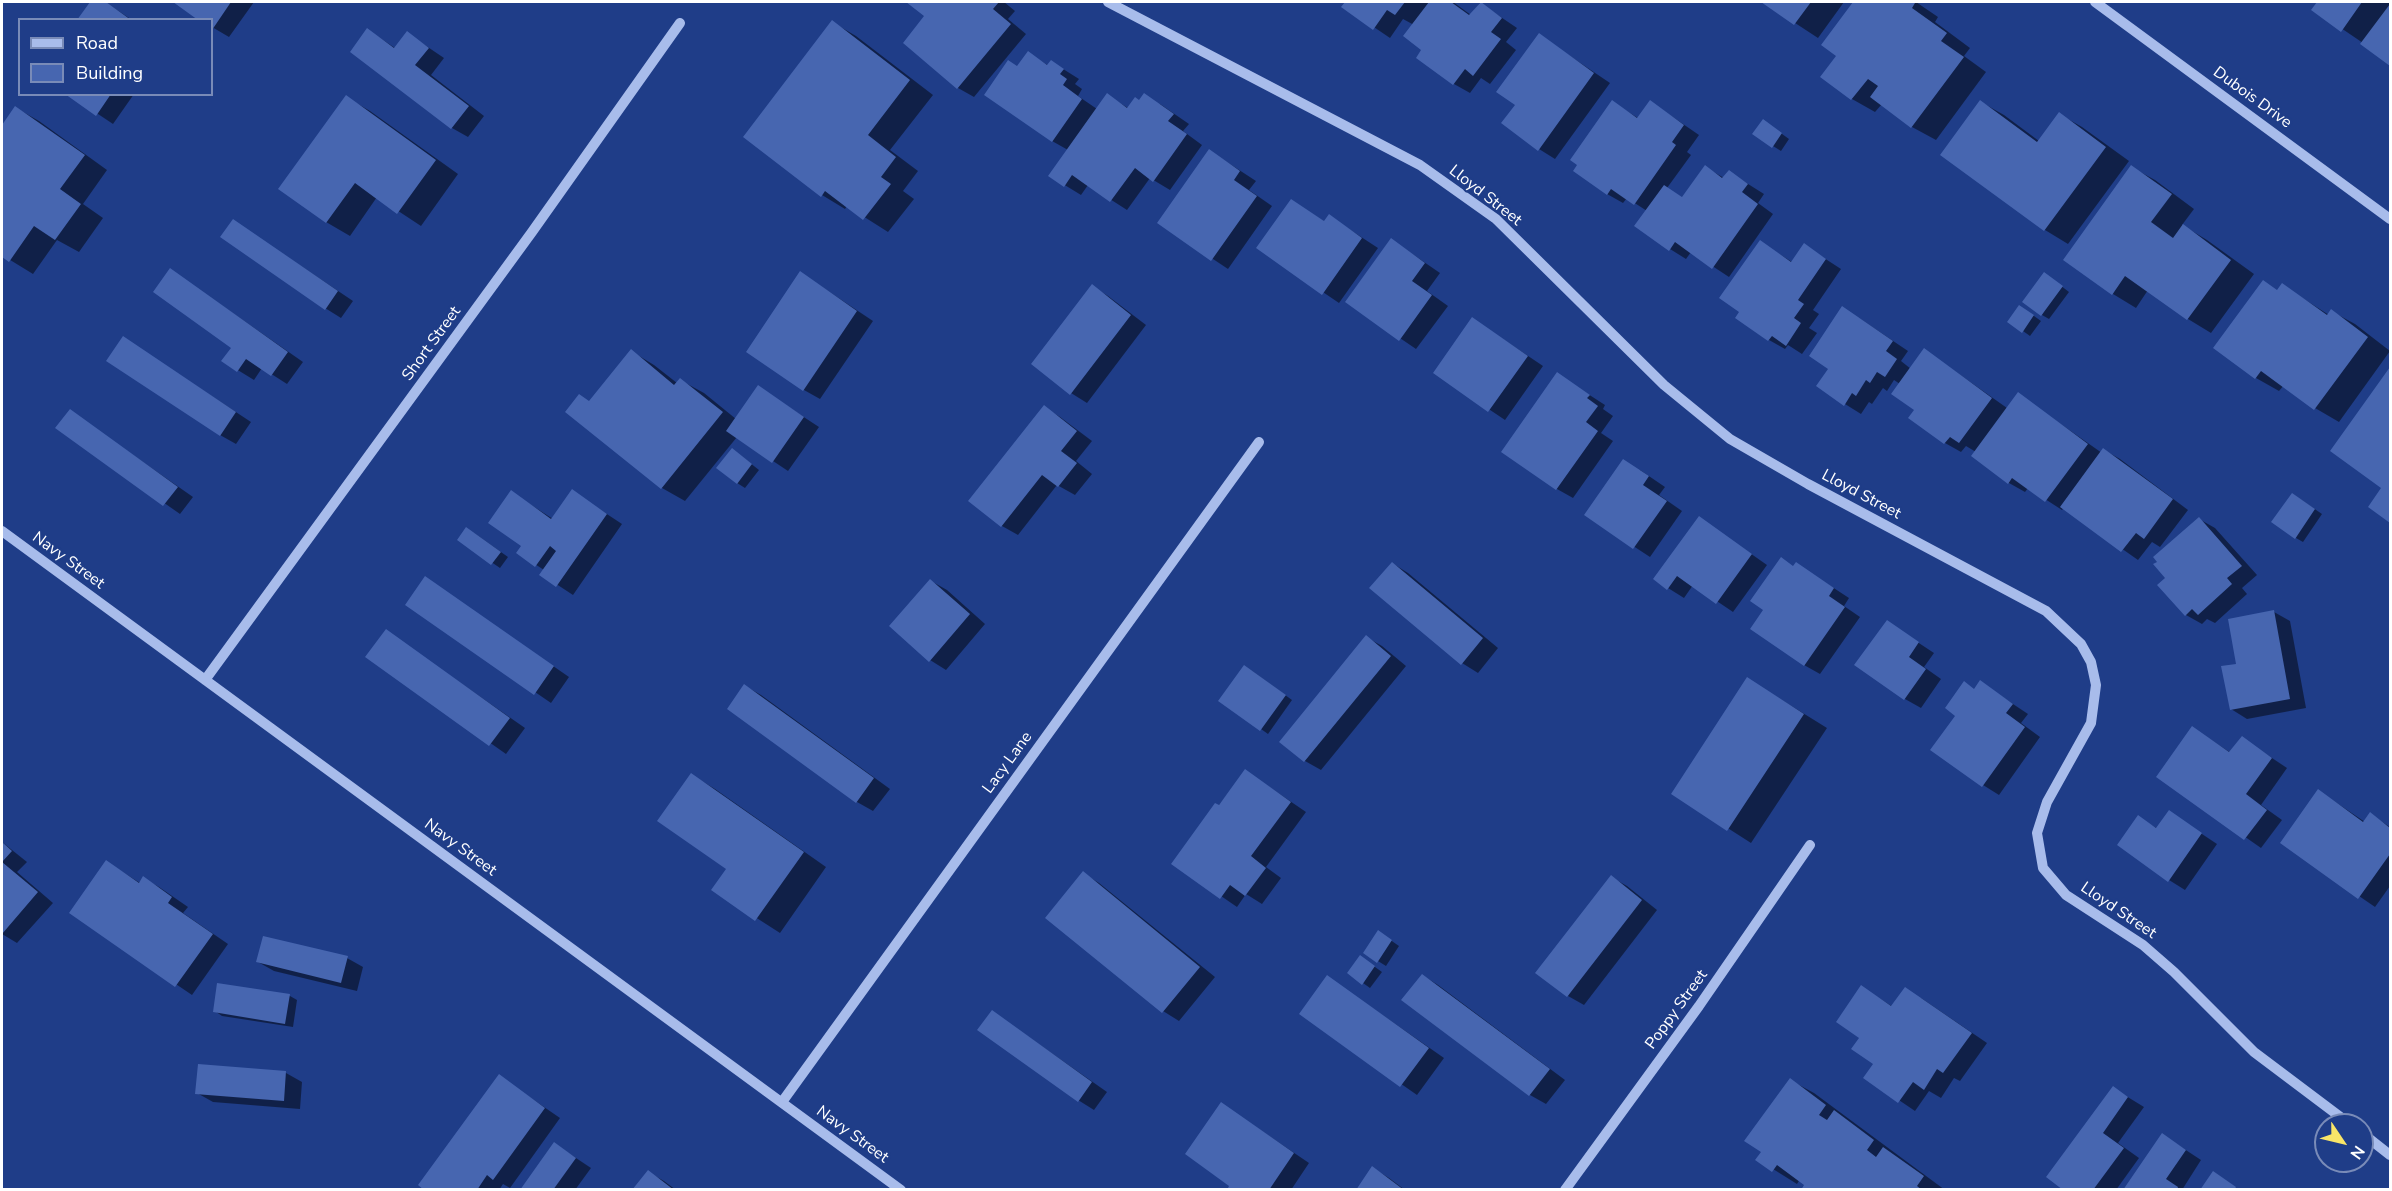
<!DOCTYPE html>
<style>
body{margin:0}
#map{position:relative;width:2392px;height:1191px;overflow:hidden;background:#1f3d88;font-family:"Nunito Sans",sans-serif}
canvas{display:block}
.frame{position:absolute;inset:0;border:3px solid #fff;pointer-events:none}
.legend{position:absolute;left:18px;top:18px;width:195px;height:78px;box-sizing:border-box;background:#1f3d88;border:2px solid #798bb8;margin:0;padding:8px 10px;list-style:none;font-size:18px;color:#fff}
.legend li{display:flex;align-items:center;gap:12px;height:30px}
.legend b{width:30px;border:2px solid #798bb8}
.north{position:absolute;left:2314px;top:1113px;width:60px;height:60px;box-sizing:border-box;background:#1f3d88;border:2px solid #798bb8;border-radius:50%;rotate:125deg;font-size:16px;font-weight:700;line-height:24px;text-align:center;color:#fff}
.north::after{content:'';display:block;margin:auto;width:21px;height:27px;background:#f9e568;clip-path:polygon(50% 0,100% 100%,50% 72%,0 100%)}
</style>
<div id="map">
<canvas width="2392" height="1191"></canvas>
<div class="frame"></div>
<ul class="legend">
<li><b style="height:8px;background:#a8bceb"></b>Road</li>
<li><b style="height:16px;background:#4766b0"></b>Building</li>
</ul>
<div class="north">N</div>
</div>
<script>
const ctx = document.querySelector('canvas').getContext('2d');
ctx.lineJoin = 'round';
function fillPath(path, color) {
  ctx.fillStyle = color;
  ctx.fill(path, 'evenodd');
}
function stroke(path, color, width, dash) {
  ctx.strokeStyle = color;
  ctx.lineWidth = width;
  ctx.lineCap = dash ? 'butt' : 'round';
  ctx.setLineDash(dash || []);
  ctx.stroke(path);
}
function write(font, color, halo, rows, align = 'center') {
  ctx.font = font + ' "Nunito Sans",sans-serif';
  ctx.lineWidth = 4.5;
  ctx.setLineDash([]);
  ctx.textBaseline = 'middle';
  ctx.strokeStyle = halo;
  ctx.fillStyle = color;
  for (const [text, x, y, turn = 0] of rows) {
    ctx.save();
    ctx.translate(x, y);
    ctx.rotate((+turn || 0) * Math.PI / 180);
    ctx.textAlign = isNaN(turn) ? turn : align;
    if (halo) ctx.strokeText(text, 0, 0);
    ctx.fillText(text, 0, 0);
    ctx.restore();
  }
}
fillPath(new Path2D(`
 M 92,2 L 105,2 L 132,20 L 79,20 Z
 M 176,2 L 254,2 L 229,37 L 212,27 L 212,20 L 201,20 Z
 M 908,2 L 1004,2 L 1015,11 L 1008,19 L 1026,34 L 974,97 L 958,88 L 926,16 Z
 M 1346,2 L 1453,2 L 1471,15 L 1480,3 L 1517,28 L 1506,42 L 1516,50 L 1490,84 L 1481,78 L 1470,93 L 1454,84 L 1423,50 L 1414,25 L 1403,19 L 1390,38 L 1343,6 Z
 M 1763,2 L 1844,2 L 1818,38 Z
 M 1855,2 L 1916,2 L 1938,17 L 1935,22 L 1970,48 L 1964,56 L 1986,72 L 1936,140 L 1912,127 L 1882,104 L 1875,112 L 1852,99 L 1838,56 L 1823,44 Z
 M 2318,2 L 2390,2 L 2390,65 L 2363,43 L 2313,9 Z
 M 832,22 L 856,36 L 933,95 L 890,150 L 918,171 L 903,191 L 914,199 L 888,232 L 847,206 L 845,209 L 822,195 L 745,137 Z
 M 368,30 L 395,48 L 407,33 L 444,58 L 431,75 L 484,116 L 468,137 L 452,128 Z
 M 1539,35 L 1610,83 L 1555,159 L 1539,149 L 1517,104 Z
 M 1028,53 L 1049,66 L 1052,62 L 1079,79 L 1075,84 L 1082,89 L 1078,96 L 1097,109 L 1107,95 L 1128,108 L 1140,102 L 1160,104 L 1189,124 L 1183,131 L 1202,145 L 1170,190 L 1150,178 L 1127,210 L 1088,185 L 1081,195 L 1050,176 L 1068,150 L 1052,141 L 1018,67 Z
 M 68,94 L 134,94 L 113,124 Z
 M 346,97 L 370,111 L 458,174 L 421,226 L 377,197 L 350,236 L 326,222 Z
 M 1612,102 L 1638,118 L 1651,102 L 1699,135 L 1687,152 L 1691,155 L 1667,188 L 1683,198 L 1705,167 L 1724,178 L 1729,172 L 1764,194 L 1758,203 L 1773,214 L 1729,277 L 1691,252 L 1686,259 L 1670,249 L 1647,211 L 1627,198 L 1623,203 L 1607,194 Z
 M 1981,102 L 2004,115 L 2039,141 L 2059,114 L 2082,127 L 2129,161 L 2068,244 L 2045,230 L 1942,154 Z
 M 16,108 L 39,121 L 107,170 L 83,204 L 103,218 L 79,252 L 57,240 L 33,274 L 2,255 L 2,127 Z
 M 1771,126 L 1789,139 L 1781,151 L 1773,146 Z
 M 1210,151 L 1256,181 L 1249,190 L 1272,206 L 1228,269 L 1159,223 Z
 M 2131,167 L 2155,180 L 2194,209 L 2182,225 L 2207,240 L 2254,274 L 2211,333 L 2188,319 L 2148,290 L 2136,308 L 2113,294 Z
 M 1292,201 L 1325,222 L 1329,216 L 1378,248 L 1339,303 L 1258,248 Z
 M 234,221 L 353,301 L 341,318 L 325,308 Z
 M 1392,240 L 1440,273 L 1427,291 L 1448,306 L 1416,349 L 1347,302 Z
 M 1760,242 L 1792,262 L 1804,245 L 1841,269 L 1813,310 L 1819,314 L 1809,328 L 1817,333 L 1802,354 L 1788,345 L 1785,349 L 1769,340 L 1741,312 Z
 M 171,270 L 303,362 L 287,384 L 262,368 L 254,380 L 223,361 L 233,348 Z
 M 801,273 L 873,321 L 820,399 L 804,390 Z
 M 2052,279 L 2069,292 L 2049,319 L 2042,315 Z
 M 2282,285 L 2329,315 L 2331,311 L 2355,324 L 2390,351 L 2339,422 L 2315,408 L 2284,385 L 2279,391 L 2256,378 L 2278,291 Z
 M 1092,286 L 1108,296 L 1146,325 L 1087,403 L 1071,393 Z
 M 2027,311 L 2041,321 L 2030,336 L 2023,331 Z
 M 1859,318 L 1908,351 L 1901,361 L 1911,369 L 1925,350 L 2007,408 L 2018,394 L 2102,453 L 2104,450 L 2120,459 L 2188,510 L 2160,547 L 2152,542 L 2138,560 L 2064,508 L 2062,510 L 2028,488 L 2025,492 L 2009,483 L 1976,452 L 1966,446 L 1961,452 L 1945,443 L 1916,410 L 1900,384 L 1894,380 L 1887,391 L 1883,388 L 1872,404 L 1869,402 L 1861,414 L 1845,404 Z
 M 1488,329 L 1543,366 L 1505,420 L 1435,373 Z
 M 139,348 L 251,422 L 236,444 L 220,435 Z
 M 631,351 L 654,365 L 677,383 L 680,380 L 704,393 L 736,419 L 758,387 L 819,427 L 788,471 L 737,437 L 685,501 L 662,488 L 567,411 L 590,402 Z
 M 2390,370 L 2390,521 L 2370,506 L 2383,488 L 2332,451 Z
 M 1557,374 L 1605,405 L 1603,409 L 1613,416 L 1601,433 L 1613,441 L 1573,498 L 1557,489 Z
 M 1044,407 L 1060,417 L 1092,441 L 1076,461 L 1092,474 L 1075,495 L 1057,485 L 1018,535 L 1002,526 L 970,501 Z
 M 70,411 L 193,497 L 180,514 L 57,428 Z
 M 740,455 L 759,470 L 745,488 L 737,483 Z
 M 1640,470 L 1665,487 L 1659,495 L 1682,511 L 1650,557 L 1586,515 Z
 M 572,491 L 622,524 L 573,595 L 541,574 L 544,570 L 518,553 L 523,546 L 511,492 L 553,519 Z
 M 2300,499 L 2322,514 L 2303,542 L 2296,538 Z
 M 1700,518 L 1767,565 L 1733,612 L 1693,585 L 1684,598 L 1668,588 Z
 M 2199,519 L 2215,528 L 2257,575 L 2242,588 L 2247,594 L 2215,623 L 2207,619 L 2202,624 L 2186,615 L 2167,578 Z
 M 474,533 L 508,557 L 500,568 L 459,540 Z
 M 1392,563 L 1408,573 L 1498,648 L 1478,673 L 1462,663 Z
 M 1797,564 L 1849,598 L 1844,606 L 1860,617 L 1820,674 L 1804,665 L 1795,567 Z
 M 426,578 L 569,677 L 551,703 L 407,604 Z
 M 931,581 L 947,590 L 985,624 L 946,670 L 930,660 Z
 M 2274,612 L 2290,621 L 2306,708 L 2247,719 L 2231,709 L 2237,665 Z
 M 1887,622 L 1934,653 L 1924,667 L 1941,679 L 1921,708 L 1905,699 Z
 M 386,631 L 525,728 L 506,754 L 368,657 Z
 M 1366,637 L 1382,646 L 1406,666 L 1321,770 L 1305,761 L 1281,742 Z
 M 1252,671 L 1292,700 L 1268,734 L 1261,729 Z
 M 1748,679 L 1827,728 L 1751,843 L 1673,793 Z
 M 1980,682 L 2028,714 L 2021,723 L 2040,737 L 1999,795 L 1983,785 L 1975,690 Z
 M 745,686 L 761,695 L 890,789 L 873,811 L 857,802 L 729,709 Z
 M 2193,728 L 2231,753 L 2242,738 L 2287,768 L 2261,805 L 2282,820 L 2261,848 L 2158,776 Z
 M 1246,771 L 1306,812 L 1266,867 L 1281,878 L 1262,904 L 1246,894 L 1237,907 L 1173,863 Z
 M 692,775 L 715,789 L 826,867 L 780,933 L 713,890 L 728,869 Z
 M 2319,791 L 2365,822 L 2370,814 L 2390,827 L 2390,886 L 2375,907 L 2282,843 Z
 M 2169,812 L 2217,844 L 2185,890 L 2169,880 L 2138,817 L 2158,829 Z
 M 2,842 L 27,862 L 17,872 L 53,903 L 17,943 L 2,934 Z
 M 107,862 L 140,883 L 143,878 L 159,887 L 188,907 L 183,913 L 228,944 L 192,995 L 71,913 Z
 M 1083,873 L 1099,883 L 1215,977 L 1179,1021 L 1163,1011 Z
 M 1611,877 L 1627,886 L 1657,910 L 1584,1005 L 1568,996 Z
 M 1386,937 L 1399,946 L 1386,966 L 1365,953 Z
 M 347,958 L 363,967 L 357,991 L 274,971 L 258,962 Z
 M 1368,962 L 1382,972 L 1370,988 L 1363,983 Z
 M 1422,975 L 1438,985 L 1565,1080 L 1546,1104 L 1530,1095 L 1403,1000 Z
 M 1328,977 L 1444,1058 L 1417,1095 L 1301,1014 Z
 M 1862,987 L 1893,1007 L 1921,998 L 1987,1043 L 1960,1081 L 1954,1078 L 1941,1098 L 1929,1091 L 1915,1111 L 1865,1077 L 1875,1064 L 1861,1038 Z
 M 290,996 L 297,1000 L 293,1027 L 222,1016 L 215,1011 Z
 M 993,1012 L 1107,1092 L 1094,1110 L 1078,1100 Z
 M 286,1073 L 302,1082 L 300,1109 L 213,1102 L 197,1093 Z
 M 499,1076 L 560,1118 L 510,1188 L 503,1184 L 499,1190 L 427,1190 Z
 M 1790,1080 L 1814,1093 L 1945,1190 L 1803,1190 L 1807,1184 L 1800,1179 L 1797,1184 L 1757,1159 L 1763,1152 Z
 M 2113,1088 L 2144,1107 L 2118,1143 L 2139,1158 L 2116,1190 L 2066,1190 Z
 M 1222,1104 L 1309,1163 L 1291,1190 L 1228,1190 L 1231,1185 Z
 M 2163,1135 L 2201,1160 L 2182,1190 L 2125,1190 Z
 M 555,1144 L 591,1168 L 575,1190 L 521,1190 Z
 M 1373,1168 L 1389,1178 L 1405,1190 L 1358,1190 Z
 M 648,1172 L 664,1181 L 676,1190 L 634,1190 Z`), '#0007');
fillPath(new Path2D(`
 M 90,2 L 106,2 L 131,20 L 77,20 Z
 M 173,2 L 231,2 L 212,30 L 212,20 L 198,20 Z
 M 906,2 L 999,2 L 993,9 L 1011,24 L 957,89 L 903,43 L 924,16 Z
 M 1345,2 L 1405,2 L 1395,15 L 1387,10 L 1373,30 L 1341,7 Z
 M 1429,2 L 1451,2 L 1469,15 L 1481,2 L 1502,18 L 1491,32 L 1501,39 L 1473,76 L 1465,69 L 1453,85 L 1416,58 L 1421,50 L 1403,36 Z
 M 1761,2 L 1811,2 L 1794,25 Z
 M 1853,2 L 1913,2 L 1915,3 L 1912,8 L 1947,33 L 1941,41 L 1964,57 L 1911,128 L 1870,97 L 1878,86 L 1868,79 L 1851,100 L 1820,77 L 1836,56 L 1821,45 Z
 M 2317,2 L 2362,2 L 2341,32 L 2311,10 Z
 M 2390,4 L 2390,66 L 2360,44 Z
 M 832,20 L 910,80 L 868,135 L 896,157 L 881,177 L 891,184 L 863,220 L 825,191 L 821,197 L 743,137 Z
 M 367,28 L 394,48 L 407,31 L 429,48 L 415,65 L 469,106 L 451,129 L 350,52 Z
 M 1539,33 L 1594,73 L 1538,151 L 1501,123 L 1515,105 L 1496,92 Z
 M 1028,51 L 1047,65 L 1051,60 L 1064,69 L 1060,74 L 1067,79 L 1063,85 L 1082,99 L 1052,142 L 984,95 L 1008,60 L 1017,66 Z
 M 1107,93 L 1127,108 L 1135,97 L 1139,100 L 1144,93 L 1174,114 L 1168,121 L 1187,134 L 1153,182 L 1135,168 L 1110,202 L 1072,175 L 1064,187 L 1048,176 Z
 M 65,94 L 111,94 L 96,116 Z
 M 346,95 L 436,160 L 397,214 L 355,183 L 326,223 L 278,189 Z
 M 1612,100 L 1637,118 L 1650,100 L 1684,125 L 1672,142 L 1676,145 L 1634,205 L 1611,189 L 1607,195 L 1573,171 L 1577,165 L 1570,160 Z
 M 1980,100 L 2037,142 L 2059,112 L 2106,147 L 2044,231 L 1940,155 Z
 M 15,106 L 85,155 L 60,189 L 81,204 L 55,240 L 34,226 L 9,262 L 2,257 L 2,125 Z
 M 1763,119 L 1782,133 L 1772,148 L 1752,134 Z
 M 1209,149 L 1240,171 L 1234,180 L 1257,196 L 1211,261 L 1157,223 Z
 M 1705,165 L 1722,178 L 1729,170 L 1748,184 L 1742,192 L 1758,204 L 1712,269 L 1675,242 L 1669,251 L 1634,226 L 1664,185 L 1682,197 Z
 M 2131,165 L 2172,194 L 2151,222 L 2173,238 L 2183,224 L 2231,260 L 2187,320 L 2125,276 L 2112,295 L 2063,260 Z
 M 1291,199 L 1324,221 L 1329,214 L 1362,238 L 1322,295 L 1256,248 Z
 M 233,219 L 338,291 L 325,310 L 220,237 Z
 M 1391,238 L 1425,263 L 1412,281 L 1432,295 L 1399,341 L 1345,302 Z
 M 1760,240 L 1791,262 L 1804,243 L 1826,259 L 1798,300 L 1804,304 L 1794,318 L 1801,323 L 1786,346 L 1772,336 L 1768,341 L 1745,325 L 1735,318 L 1739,312 L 1719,298 Z
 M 170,268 L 288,352 L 271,376 L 246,359 L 237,372 L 221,361 L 231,348 L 153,292 Z
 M 800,271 L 857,311 L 803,391 L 746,352 Z
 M 2044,272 L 2063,286 L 2041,316 L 2022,302 Z
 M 2263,280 L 2277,290 L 2282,283 L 2327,315 L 2331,309 L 2368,337 L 2314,410 L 2261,371 L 2255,379 L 2213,348 Z
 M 1092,284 L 1131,315 L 1070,395 L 1031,364 Z
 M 2019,305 L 2034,315 L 2022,333 L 2007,322 Z
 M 1842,306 L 1893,341 L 1886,351 L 1897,359 L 1885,377 L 1877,372 L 1870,383 L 1866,380 L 1856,396 L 1852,393 L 1844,406 L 1816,386 L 1828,369 L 1809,356 Z
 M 1472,317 L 1528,356 L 1488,412 L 1433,373 Z
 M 123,336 L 236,412 L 220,436 L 106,361 Z
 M 1924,348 L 1992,398 L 1959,443 L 1950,437 L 1944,444 L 1908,418 L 1914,410 L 1891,394 Z
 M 631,349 L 674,385 L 680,378 L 723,412 L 661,489 L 565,412 L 579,394 L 589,401 Z
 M 2390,367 L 2390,523 L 2368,507 L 2381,488 L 2330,451 Z
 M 1557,372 L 1590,395 L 1587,398 L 1598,406 L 1586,422 L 1598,431 L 1556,490 L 1501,452 Z
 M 758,385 L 804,417 L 772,463 L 726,431 Z
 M 2018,392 L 2088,444 L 2045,502 L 2012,478 L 2008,484 L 1971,456 Z
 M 1044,405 L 1077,431 L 1061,451 L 1077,463 L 1058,487 L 1042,475 L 1001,527 L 968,501 Z
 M 70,409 L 178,487 L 163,506 L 55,428 Z
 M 732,448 L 752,464 L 737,484 L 716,468 Z
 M 2103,448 L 2173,499 L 2144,539 L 2136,533 L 2121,552 L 2060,507 Z
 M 1623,459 L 1649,476 L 1643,485 L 1667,501 L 1633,549 L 1584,515 Z
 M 572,489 L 607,514 L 556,587 L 539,575 L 556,551 L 550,546 L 535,567 L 516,553 L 521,546 L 488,523 L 511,490 L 551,519 Z
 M 2292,493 L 2315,509 L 2295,539 L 2271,522 Z
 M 1699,516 L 1752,554 L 1716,604 L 1677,576 L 1667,590 L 1653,579 Z
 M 2199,517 L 2242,566 L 2227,578 L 2232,584 L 2198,615 L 2192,609 L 2185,616 L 2157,585 L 2165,578 L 2153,564 L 2157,562 L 2153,557 Z
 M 466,527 L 501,552 L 491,565 L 457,540 Z
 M 1781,557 L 1793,566 L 1796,562 L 1834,588 L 1829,596 L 1845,607 L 1804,666 L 1750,629 L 1763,610 L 1750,601 Z
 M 1392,562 L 1483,638 L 1461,665 L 1369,588 Z
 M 425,576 L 554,666 L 534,695 L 405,605 Z
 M 930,579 L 970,614 L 929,662 L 889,626 Z
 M 2274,610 L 2290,699 L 2230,710 L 2221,666 L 2236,664 L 2228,619 Z
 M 1887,620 L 1919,642 L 1909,657 L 1926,669 L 1904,700 L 1854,665 Z
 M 386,629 L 510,718 L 489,746 L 365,657 Z
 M 1366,635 L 1391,656 L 1304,762 L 1279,742 Z
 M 1244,665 L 1286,695 L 1260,731 L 1218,701 Z
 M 1747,677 L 1804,714 L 1727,831 L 1671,794 Z
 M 1980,680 L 2013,704 L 2006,713 L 2025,727 L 1982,787 L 1930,750 L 1955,716 L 1945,708 L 1964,681 L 1974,689 Z
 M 744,684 L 874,778 L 856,803 L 727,709 Z
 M 2192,726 L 2229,752 L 2242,736 L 2272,758 L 2246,794 L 2267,810 L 2244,840 L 2156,777 Z
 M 1245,769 L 1291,802 L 1251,856 L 1266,868 L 1245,896 L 1230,885 L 1220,899 L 1171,864 L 1215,803 L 1219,805 Z
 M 691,773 L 804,852 L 755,921 L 711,890 L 726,869 L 657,821 Z
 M 2318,789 L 2363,822 L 2370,812 L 2390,828 L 2390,854 L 2358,899 L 2280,843 Z
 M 2169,810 L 2202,833 L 2168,882 L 2117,845 L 2138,815 L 2156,828 Z
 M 2,842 L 12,851 L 2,862 L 38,892 L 2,934 Z
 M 106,860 L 139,883 L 143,876 L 172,897 L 168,903 L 213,934 L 175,987 L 69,913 Z
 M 1083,871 L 1200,967 L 1162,1013 L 1045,918 Z
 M 1611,875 L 1642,900 L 1567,997 L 1535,973 Z
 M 1378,930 L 1392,940 L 1377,963 L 1363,953 Z
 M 263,936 L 348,956 L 341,983 L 256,962 Z
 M 1360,955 L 1375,966 L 1362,985 L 1347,973 Z
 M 1422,974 L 1550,1069 L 1529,1096 L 1401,1000 Z
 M 1327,975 L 1429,1048 L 1400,1087 L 1299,1014 Z
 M 217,983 L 290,994 L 285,1024 L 213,1012 Z
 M 1861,985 L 1891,1006 L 1905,987 L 1972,1033 L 1943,1073 L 1937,1069 L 1924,1090 L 1913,1082 L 1898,1103 L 1863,1078 L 1873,1064 L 1851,1049 L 1859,1038 L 1836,1022 Z
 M 992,1010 L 1092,1082 L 1078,1102 L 977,1030 Z
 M 198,1064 L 286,1071 L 284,1101 L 195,1094 Z
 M 499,1074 L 545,1108 L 493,1180 L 487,1175 L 477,1190 L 424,1190 L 418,1185 Z
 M 1790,1078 L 1826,1105 L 1819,1115 L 1827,1120 L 1834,1110 L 1874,1140 L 1867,1150 L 1876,1157 L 1883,1147 L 1924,1176 L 1917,1186 L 1922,1190 L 1801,1190 L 1804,1185 L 1777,1165 L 1772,1172 L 1755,1160 L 1761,1152 L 1744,1141 Z
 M 2113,1086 L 2128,1097 L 2103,1133 L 2124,1148 L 2093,1190 L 2063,1190 L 2046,1177 Z
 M 1221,1102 L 1294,1153 L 1269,1190 L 1227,1190 L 1229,1186 L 1185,1154 Z
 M 2162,1133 L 2186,1150 L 2166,1179 L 2178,1187 L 2177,1190 L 2123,1190 Z
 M 554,1142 L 576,1158 L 553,1190 L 520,1190 Z
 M 1372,1166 L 1404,1190 L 1356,1190 Z
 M 648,1170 L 674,1190 L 632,1190 Z
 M 2213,1171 L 2236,1187 L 2234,1190 L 2200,1190 Z`), '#4766b0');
stroke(new Path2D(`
 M 1108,2 L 1420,165 L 1496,219 L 1664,385 L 1730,439 L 1808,484 L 2046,611 L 2081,644 L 2091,662 L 2096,685 L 2091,723 L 2047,802 L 2037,833 L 2043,868 L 2066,895 L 2143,945 L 2174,972 L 2254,1052 L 2351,1125
 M 2095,2 L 2390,219
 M 2,531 L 901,1190
 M 205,680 L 532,232 L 680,23
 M 782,1102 L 1259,442
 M 2362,1133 L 2390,1155
 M 1565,1190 L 1699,1006 L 1810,845`), '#a8bceb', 10);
write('16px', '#fff', '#1f3d88', [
 ["Dubois Drive",2252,98,36],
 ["Lloyd Street",1485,196,38],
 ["Short Street",432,344,-54],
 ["Lloyd Street",1861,495,28],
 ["Navy Street",68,561,36],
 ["Lacy Lane",1008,763,-54],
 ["Navy Street",460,848,36],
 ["Lloyd Street",2118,911,34],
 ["Poppy Street",1677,1010,-54],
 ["Navy Street",852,1135,36]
]);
</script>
